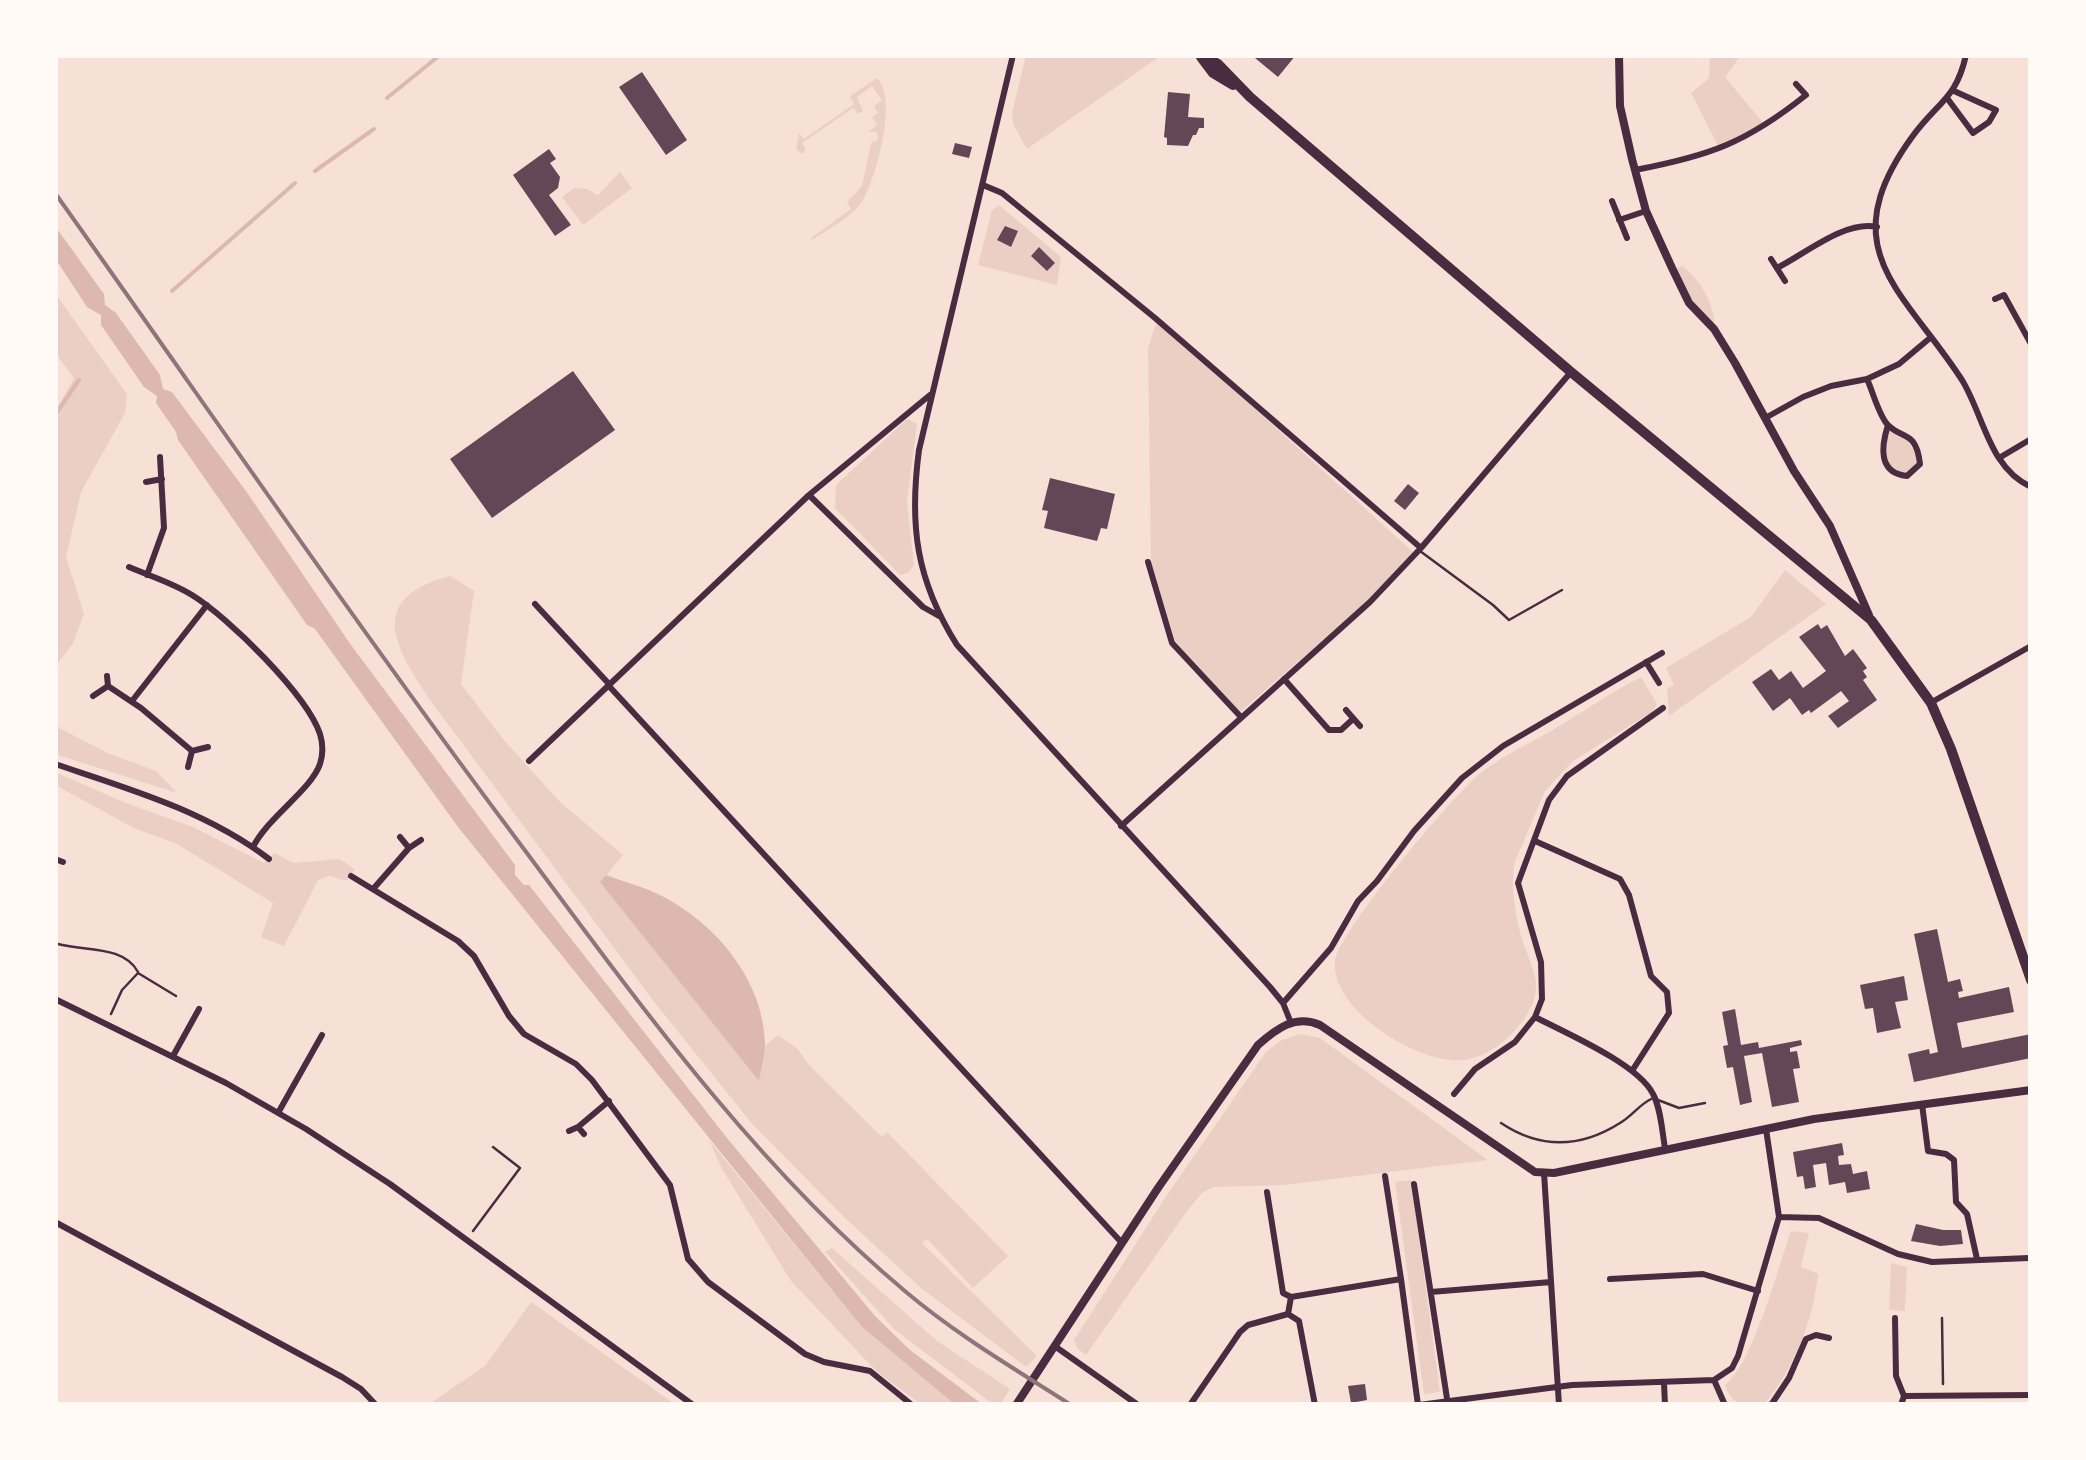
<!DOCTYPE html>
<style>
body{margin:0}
#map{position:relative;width:2086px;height:1460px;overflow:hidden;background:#f7e1d7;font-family:"Noto Serif",serif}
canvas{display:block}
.frame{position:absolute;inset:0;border:58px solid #fffaf5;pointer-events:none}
</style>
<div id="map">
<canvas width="2086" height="1460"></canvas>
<div class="frame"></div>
</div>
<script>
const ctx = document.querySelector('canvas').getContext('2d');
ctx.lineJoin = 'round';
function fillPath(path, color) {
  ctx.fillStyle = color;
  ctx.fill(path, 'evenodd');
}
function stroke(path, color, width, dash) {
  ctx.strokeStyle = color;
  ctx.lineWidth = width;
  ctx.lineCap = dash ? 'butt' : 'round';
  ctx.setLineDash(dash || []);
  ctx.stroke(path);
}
fillPath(new Path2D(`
 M 1026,55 L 1162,55 L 1027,149 L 1013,124 L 1012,113 Z
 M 1710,55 L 1741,55 L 1725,77 L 1765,125 L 1720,150 L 1691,93 L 1709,78 Z
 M 877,78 C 898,97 877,176 863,200 C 853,217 828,229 812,240 L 811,238 L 851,209 L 847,202 L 862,186 L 871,143 L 878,140 L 877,132 L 868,132 L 877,125 L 872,117 L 878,113 L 874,106 L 882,100 L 872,86 L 857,97 L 863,111 L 858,114 L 853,108 L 802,143 L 806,150 L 802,154 L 796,149 L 799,133 L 804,139 L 854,104 L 850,96 Z
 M 620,172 L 632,188 L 583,225 L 562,197 L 574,188 L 587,189 L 598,195 Z
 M 999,205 L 1061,257 L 1057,285 L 978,265 L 992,210 Z
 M 1682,266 C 1699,278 1716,305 1714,327 L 1690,302 L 1673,270 Z
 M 55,293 L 127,394 L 125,413 L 81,492 L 66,557 L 84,614 L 73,643 L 55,667 L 55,412 L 74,378 L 55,353 Z
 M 1157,320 L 1413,552 L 1368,601 L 1240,712 L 1175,641 L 1151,562 L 1148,348 Z
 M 907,419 L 917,424 L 907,502 L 914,565 L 908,573 L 900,575 L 835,508 L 836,485 Z
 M 1890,430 C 1906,434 1911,445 1918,460 L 1910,471 L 1900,474 L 1887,463 L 1886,437 Z
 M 1785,570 L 1826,604 L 1669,716 L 1667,689 L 1674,685 L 1666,668 L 1751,617 Z
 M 450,576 L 474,591 L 461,684 L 503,739 L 560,802 L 623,855 L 601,882 L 759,1079 L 765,1046 L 778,1035 L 797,1048 L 809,1065 L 882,1137 L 887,1132 L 1008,1256 L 973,1288 L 927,1239 L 922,1243 L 1037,1356 L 1026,1367 L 922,1289 L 846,1219 L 753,1125 L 655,1003 L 430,700 C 396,648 364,599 450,576 Z
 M 1641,677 L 1657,704 L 1652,712 L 1573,761 L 1545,791 L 1514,864 C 1511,885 1515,912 1520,932 C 1526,957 1544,979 1532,1005 C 1520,1031 1492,1057 1463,1060 C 1420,1065 1331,1011 1335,962 C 1337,933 1452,797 1478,775 C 1501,756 1531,743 1556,728 C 1585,711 1611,692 1641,677 Z
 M 55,721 L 59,728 L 110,754 L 156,771 L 177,793 L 55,754 Z
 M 55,772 L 126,803 L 193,827 L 264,863 L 274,853 L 294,863 L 339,859 L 355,869 L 347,881 L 329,876 L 318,880 L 284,946 L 261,937 L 273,903 L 177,844 L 134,828 L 55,785 Z
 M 1301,1034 L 1320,1038 L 1488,1160 L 1284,1185 L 1213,1187 L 1202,1193 L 1187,1211 L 1086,1355 L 1077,1348 L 1074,1340 L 1167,1195 L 1266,1052 L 1282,1040 Z
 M 709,1140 L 861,1326 L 956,1405 L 922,1405 L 877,1372 L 791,1281 L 722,1169 Z
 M 1411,1180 L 1440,1392 L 1424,1394 L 1395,1182 Z
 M 1791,1231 L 1809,1233 L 1801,1267 L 1818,1274 C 1813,1323 1794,1367 1764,1405 C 1743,1405 1733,1407 1725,1385 C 1753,1364 1778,1267 1791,1231 Z
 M 832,1248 L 937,1341 L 1010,1389 L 1000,1405 L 994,1405 L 894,1329 L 825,1252 Z
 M 1891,1263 L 1907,1267 L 1905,1311 L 1889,1310 Z
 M 531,1302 L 676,1405 L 428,1405 L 486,1365 Z`), '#ebcfc5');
fillPath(new Path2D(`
 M 55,226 L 104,294 L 105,305 L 116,313 L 160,375 L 163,389 L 172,392 L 246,491 L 351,645 L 515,865 L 515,875 L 524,885 L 529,885 L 727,1138 L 875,1316 L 910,1350 L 983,1405 L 953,1403 L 861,1326 L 458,827 L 315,629 L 307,625 L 178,440 L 176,432 L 156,403 L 157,396 L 144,387 L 101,325 L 101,315 L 87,307 L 55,258 Z
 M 606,875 C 627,883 652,889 671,901 C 721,930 763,983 765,1043 C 765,1055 761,1068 759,1081 L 600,882 Z`), '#dcb8b0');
stroke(new Path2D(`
 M 387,98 L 440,55
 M 315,171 L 374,129
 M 172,291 L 295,183
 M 55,415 L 79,380`), '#dcb8b0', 4);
fillPath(new Path2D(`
 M 1258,55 L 1296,55 L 1278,77 L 1255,58 Z
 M 642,72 L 687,140 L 666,155 L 619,87 Z
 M 1168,92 L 1190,94 L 1188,117 L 1204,118 L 1204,128 L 1199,128 L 1196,135 L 1193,135 L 1188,146 L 1167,145 L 1167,138 L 1164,137 Z
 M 955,143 L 972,147 L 969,158 L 952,154 Z
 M 549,149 L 556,159 L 550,163 L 560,177 L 558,188 L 549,195 L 571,225 L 555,236 L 513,175 Z
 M 1005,226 L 1018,231 L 1011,247 L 997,240 Z
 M 1039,247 L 1055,263 L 1047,271 L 1031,256 Z
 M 573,371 L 615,430 L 492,518 L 450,459 Z
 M 1050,478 L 1115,494 L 1107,529 L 1101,528 L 1097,541 L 1044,528 L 1048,511 L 1042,510 Z
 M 1408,484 L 1419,493 L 1405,510 L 1394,501 Z
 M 1818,624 L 1821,629 L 1827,625 L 1845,656 L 1853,649 L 1867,668 L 1863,671 L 1867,677 L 1863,680 L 1877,700 L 1838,728 L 1828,716 L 1849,701 L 1841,691 L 1811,713 L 1809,710 L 1802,715 L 1790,698 L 1773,711 L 1752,682 L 1771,669 L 1779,680 L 1791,671 L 1803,688 L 1826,671 L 1799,637 Z
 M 1937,929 L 1948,982 L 1960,979 L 1963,991 L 1958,992 L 1959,998 L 2009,987 L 2014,1012 L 1957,1023 L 1962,1048 L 2031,1034 L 2031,1058 L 1914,1082 L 1908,1054 L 1929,1049 L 1930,1054 L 1938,1052 L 1914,934 Z
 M 1904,976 L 1908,1000 L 1895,1002 L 1901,1028 L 1877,1033 L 1873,1008 L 1865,1009 L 1860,985 Z
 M 1735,1009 L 1741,1045 L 1758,1042 L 1759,1048 L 1801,1040 L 1802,1045 L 1790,1048 L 1790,1052 L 1797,1051 L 1800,1068 L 1793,1069 L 1799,1102 L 1772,1107 L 1762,1053 L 1744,1056 L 1752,1102 L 1740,1105 L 1733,1067 L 1727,1068 L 1723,1046 L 1728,1045 L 1722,1012 Z
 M 1842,1143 L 1844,1155 L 1838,1156 L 1839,1165 L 1851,1164 L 1853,1174 L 1867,1171 L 1870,1189 L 1847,1193 L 1845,1182 L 1829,1185 L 1826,1163 L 1813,1165 L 1816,1187 L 1805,1189 L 1803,1176 L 1797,1177 L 1793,1152 Z
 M 1916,1224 L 1943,1230 L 1961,1230 L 1963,1244 L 1940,1246 L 1911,1241 Z
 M 1365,1384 L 1367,1400 L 1351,1403 L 1348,1386 Z`), '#644757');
stroke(new Path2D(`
 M 55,943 C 81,952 123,944 138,972
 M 111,1014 L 122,990 L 138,973 L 176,996
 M 473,1231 L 520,1168 L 493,1147
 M 1942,1318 L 1943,1384`), '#4a2c40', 2.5);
stroke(new Path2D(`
 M 1420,551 L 1493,605 L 1509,620 L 1562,590
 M 1658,1100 L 1679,1108 L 1705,1103
 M 1501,1123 C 1540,1149 1579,1149 1620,1123 C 1632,1116 1639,1105 1651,1099`), '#4a2c40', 2.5);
stroke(new Path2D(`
 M 1013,55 L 919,450 C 909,525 916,580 957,645 L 1270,987 L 1283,1003 L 1291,1023
 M 1966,55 C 1956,100 1937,102 1912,137 C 1830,250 1904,290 1962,380 C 1984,416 1989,468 2031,487
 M 1947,98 L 1973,133 L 1989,122 L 1996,110 L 1954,91
 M 1635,170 C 1709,156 1746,143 1806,95 L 1796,84
 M 983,185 L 1002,193 L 1155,318 L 1421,548
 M 1612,201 L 1627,238
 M 1619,220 L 1646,211
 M 1771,259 L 1785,281
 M 1777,268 C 1805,254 1845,220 1877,227
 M 1995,299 L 2004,295 L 2031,344
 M 1867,379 C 1873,392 1878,413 1887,424 C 1901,440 1916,429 1920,464 L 1907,476 C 1878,473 1881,447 1888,425
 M 1767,417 L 1803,397 L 1831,386 L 1867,379 L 1899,364 L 1930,338
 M 1999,458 L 2031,439
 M 146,482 L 162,479
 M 809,495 L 923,607 L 939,616
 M 1148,562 L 1172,643 L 1240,716
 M 129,567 C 150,576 173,583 192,595 C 228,617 307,695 320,734 C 323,744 323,755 320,764 C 311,790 268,817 253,847
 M 147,575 L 164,528 L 160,457
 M 535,604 L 609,684
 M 1646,662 L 1659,683
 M 107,676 L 108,686 L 141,708 L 192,751 L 188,767
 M 1284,679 L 1329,730 L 1341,730 L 1353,719
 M 608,685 L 1122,1243
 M 93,696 L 108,686
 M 132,701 L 207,605
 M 1932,702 L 2031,646
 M 1346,710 L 1360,726
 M 192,751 L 208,747
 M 529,761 L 809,495 L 930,395
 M 55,764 C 129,789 206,811 269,859
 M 1121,826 L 1370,602 L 1421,548 L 1571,372
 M 400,837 L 409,848
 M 1535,841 L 1620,879 L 1629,895 L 1651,976 L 1667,992 L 1669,1013 L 1632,1071
 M 55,859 L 63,862
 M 351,876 L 458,941 L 474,956 L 509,1016 L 524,1034 L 576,1064 L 592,1080 L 670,1185 L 688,1259 L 708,1282 L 805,1354 L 824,1362 L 870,1371 L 912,1405
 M 374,888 L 409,848 L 421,840
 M 55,999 L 226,1083 L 306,1129 L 390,1184 L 693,1405
 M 1283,1003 L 1331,948 L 1358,901 L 1377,881 L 1414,831 L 1462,778 L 1503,746 L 1662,653
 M 1535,1017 C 1566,1033 1638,1064 1653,1094 C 1661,1109 1662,1131 1665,1148
 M 173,1056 L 199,1009
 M 1454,1094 L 1475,1069 L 1515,1042 L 1535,1017 L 1542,999 L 1541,962 L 1518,883 L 1549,800 L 1567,776 L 1663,708
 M 1922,1104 L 1928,1151 L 1946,1154 L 1954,1160 L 1956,1202 L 1967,1214 L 1977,1259
 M 278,1113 L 322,1035
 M 578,1127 L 609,1101
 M 569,1131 L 578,1127 L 584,1134
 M 1544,1173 L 1559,1405
 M 1385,1176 L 1401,1279
 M 1414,1184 L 1448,1405
 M 1267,1192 L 1283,1293 L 1291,1297 L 1288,1314 L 1299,1321 L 1315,1405
 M 1779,1217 L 1819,1218 L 1898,1254 L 1932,1262 L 2029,1258
 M 55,1222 L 342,1377 L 361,1389 L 376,1405
 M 1610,1279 L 1703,1274 L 1758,1291
 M 1431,1292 L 1551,1282
 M 1291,1297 L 1401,1279 L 1418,1405
 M 1895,1318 L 1896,1376 L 1904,1396 L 1901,1405
 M 1056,1347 L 1138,1405
 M 1714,1380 L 1725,1405
 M 1664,1383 L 1665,1405
 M 1904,1396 L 2031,1395
 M 1190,1405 L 1240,1332 L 1248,1325 L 1288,1314
 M 1419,1405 L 1572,1385 L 1714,1380 L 1732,1368 L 1738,1356 L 1779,1217 L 1766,1129
 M 1771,1405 L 1789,1378 L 1806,1339 L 1816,1335 L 1829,1338`), '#4a2c40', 6);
stroke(new Path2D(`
 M 1619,55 L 1620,106 L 1632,159 L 1646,211 L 1672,268 L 1689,303 L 1714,329 L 1735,363 L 1794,471 L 1830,526 L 1869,615
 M 1016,1405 L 1158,1188 L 1258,1045 C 1276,1029 1295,1014 1320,1025 L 1535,1172 L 1554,1173 L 1814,1119 L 2031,1090`), '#4a2c40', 8);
stroke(new Path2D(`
 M 1201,55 L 1218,64 L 1250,97 L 1571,372 L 1871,620 L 1931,703 L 1951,749 L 2031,980
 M 1201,57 L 1213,73 L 1233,85`), '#4a2c40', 10);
stroke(new Path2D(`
 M 55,193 C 205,404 351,617 506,825 C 628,988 749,1161 906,1292 C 957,1335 1015,1369 1071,1405`), '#8f747c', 4);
</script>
